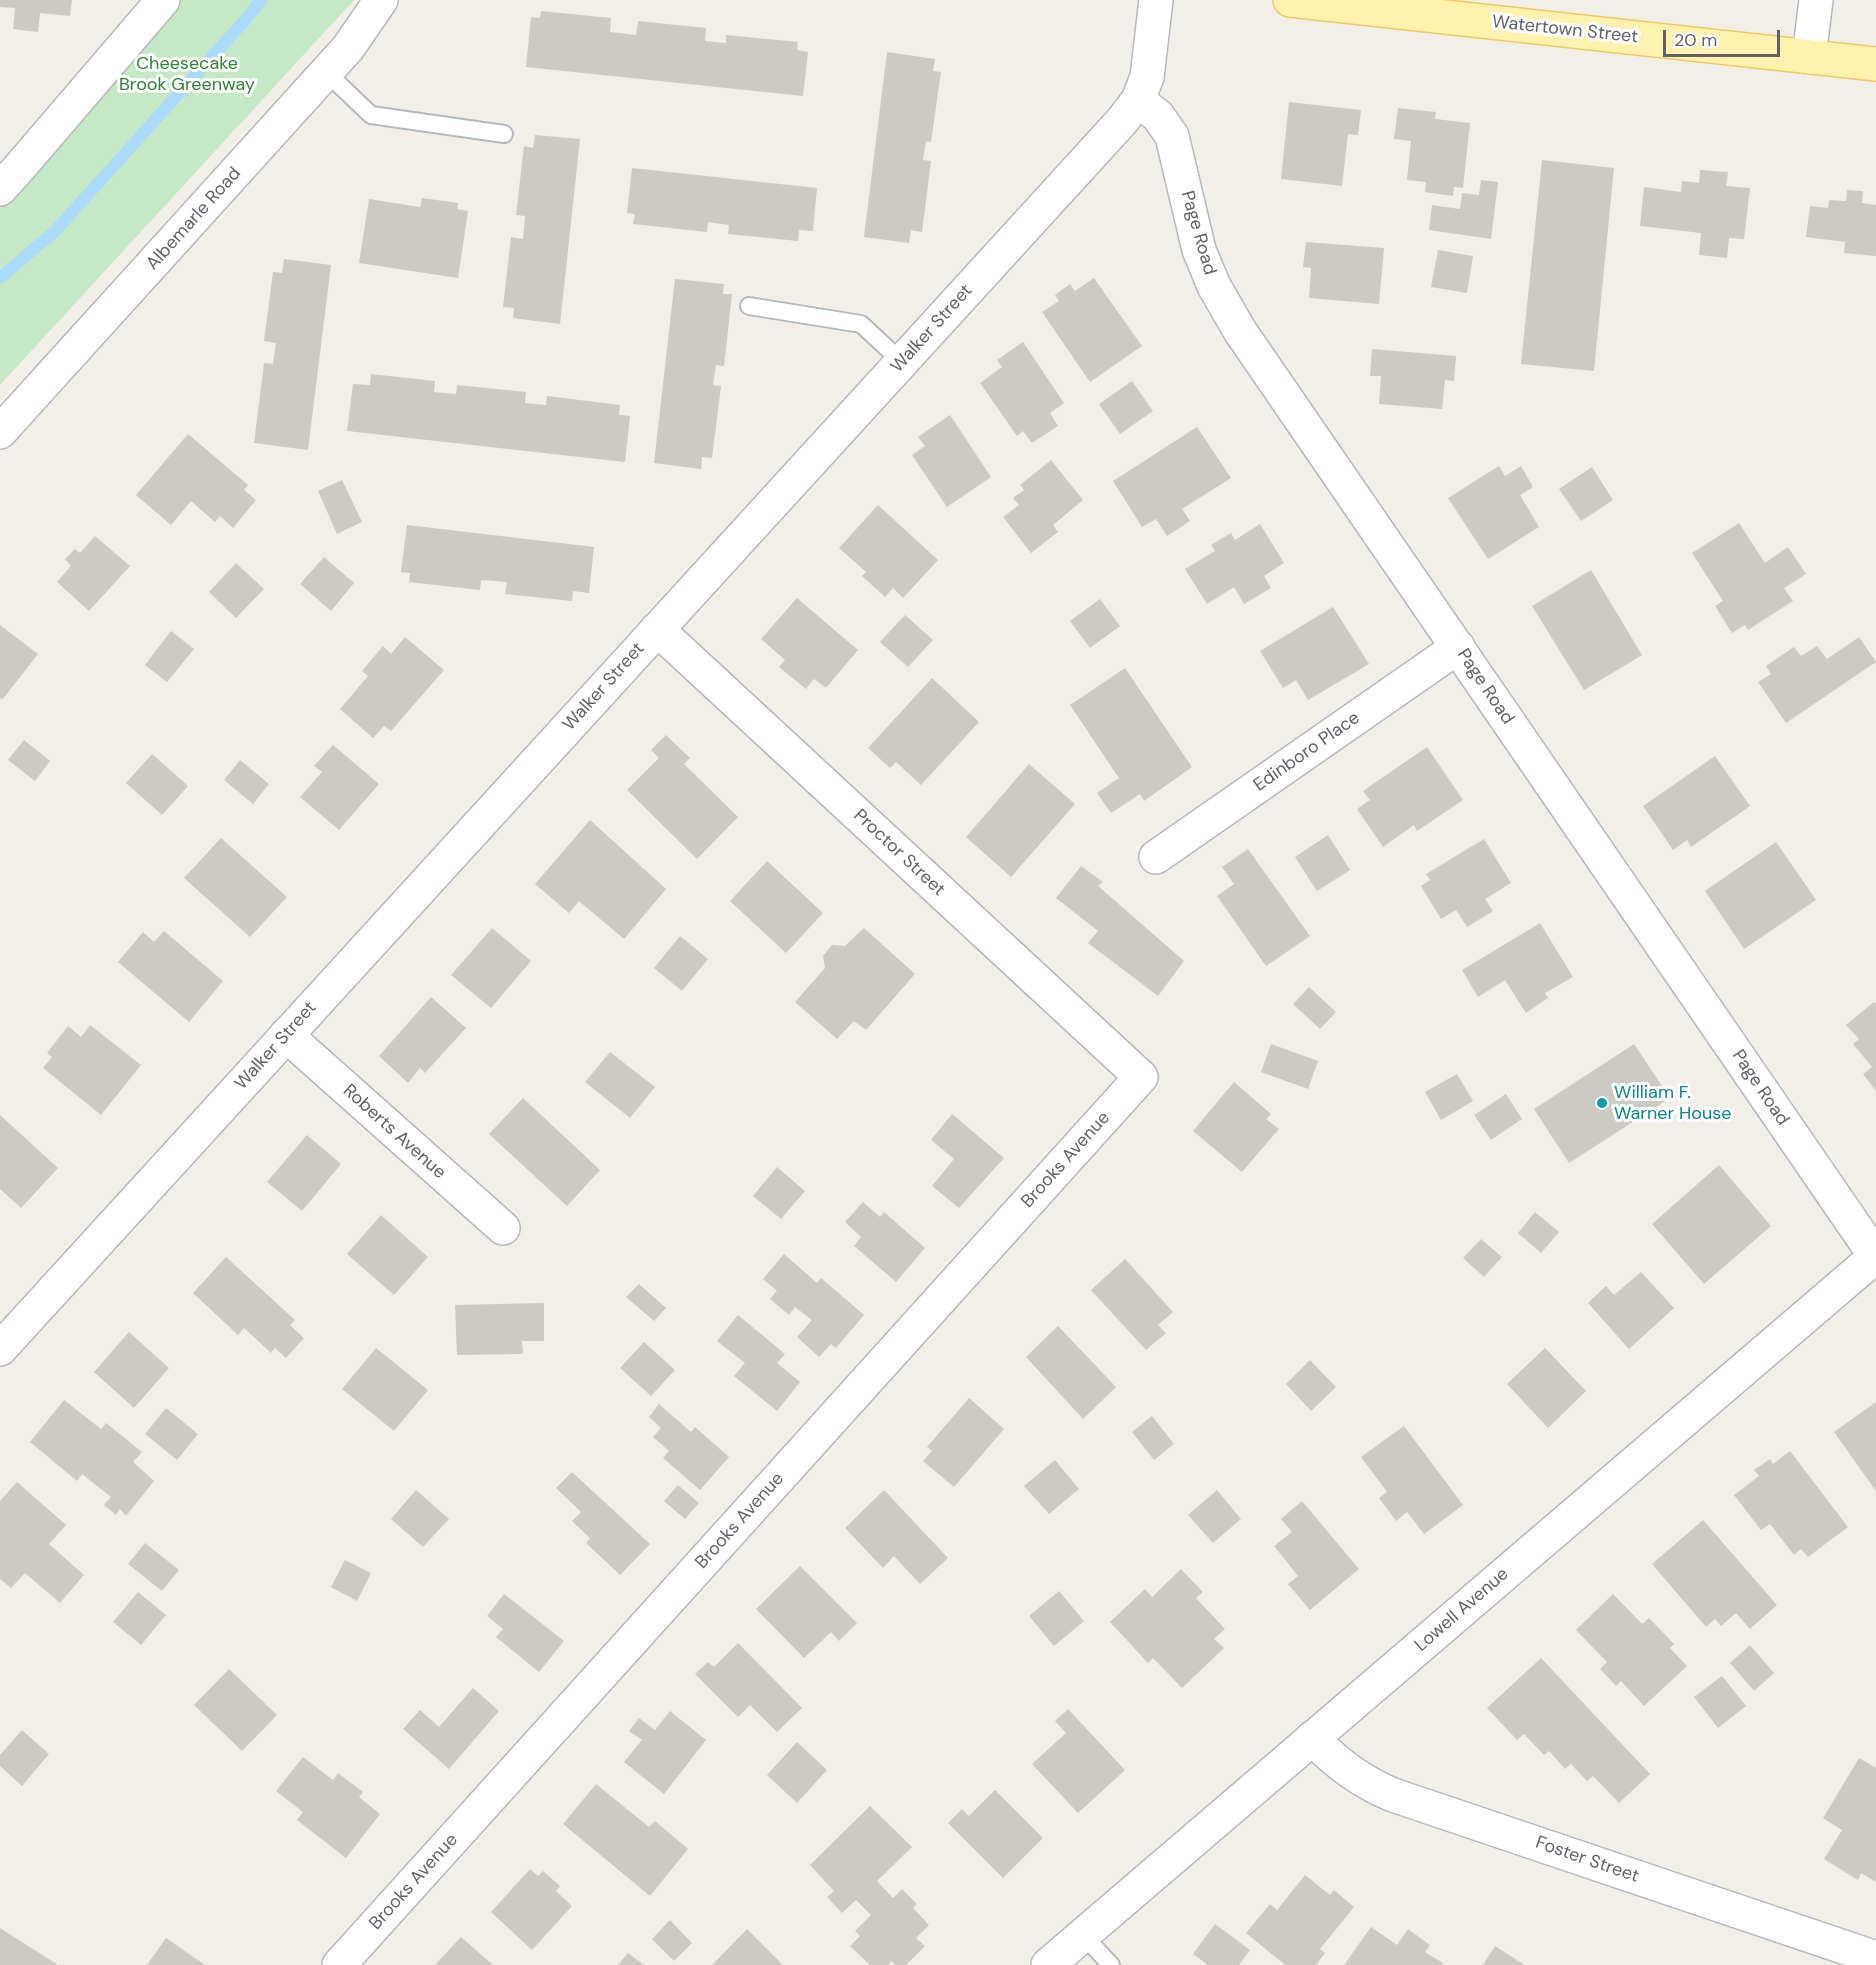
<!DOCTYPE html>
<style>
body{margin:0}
#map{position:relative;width:1876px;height:1965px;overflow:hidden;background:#f1efe8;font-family:"DM Sans",sans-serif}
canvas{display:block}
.scale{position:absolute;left:1663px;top:30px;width:117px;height:27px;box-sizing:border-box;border:3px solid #5f6368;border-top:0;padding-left:8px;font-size:18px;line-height:21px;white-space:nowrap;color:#5f6368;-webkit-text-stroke:4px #fff;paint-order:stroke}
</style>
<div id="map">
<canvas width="1876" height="1965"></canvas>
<div class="scale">20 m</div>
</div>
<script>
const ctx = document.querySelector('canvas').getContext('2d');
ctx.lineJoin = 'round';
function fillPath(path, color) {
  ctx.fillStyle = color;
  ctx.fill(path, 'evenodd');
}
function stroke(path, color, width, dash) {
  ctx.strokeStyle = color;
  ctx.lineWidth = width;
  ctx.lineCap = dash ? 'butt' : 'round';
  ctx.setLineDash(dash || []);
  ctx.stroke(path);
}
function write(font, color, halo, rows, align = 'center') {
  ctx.font = font + ' "DM Sans",sans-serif';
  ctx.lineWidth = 6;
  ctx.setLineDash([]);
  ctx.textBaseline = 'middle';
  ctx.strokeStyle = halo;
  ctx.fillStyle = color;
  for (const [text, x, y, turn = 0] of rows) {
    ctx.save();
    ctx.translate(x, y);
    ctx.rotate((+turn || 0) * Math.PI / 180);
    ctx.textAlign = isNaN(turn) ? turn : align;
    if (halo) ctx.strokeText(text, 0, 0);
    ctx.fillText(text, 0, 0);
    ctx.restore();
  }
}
fillPath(new Path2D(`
 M 153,0 L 354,0 L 0,385 L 0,186 Z`), '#c5e8c5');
stroke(new Path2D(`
 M 0,278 L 55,231 L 246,19 L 261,0`), '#aadaff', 12);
fillPath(new Path2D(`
 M 0,0 L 72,0 L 70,16 L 40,13 L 38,32 L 13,29 L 15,8 L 0,7 Z
 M 541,11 L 611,18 L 610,32 L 636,35 L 638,21 L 706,28 L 705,41 L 726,43 L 726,35 L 798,42 L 797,50 L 808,52 L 803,96 L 526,67 L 531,17 L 540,18 Z
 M 887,52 L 935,59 L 933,71 L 941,72 L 931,142 L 926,141 L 923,160 L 931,161 L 922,232 L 911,230 L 909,243 L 864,237 Z
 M 1289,102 L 1361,110 L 1358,135 L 1348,134 L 1342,186 L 1281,179 Z
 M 1398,108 L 1436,112 L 1435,119 L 1470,123 L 1463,188 L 1454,187 L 1453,196 L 1425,192 L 1426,182 L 1407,180 L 1411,141 L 1394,139 Z
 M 535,135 L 580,139 L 560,324 L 513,318 L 514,308 L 503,307 L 511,237 L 523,239 L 525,216 L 516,215 L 524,146 L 533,148 Z
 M 1542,160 L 1614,168 L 1594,371 L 1521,364 Z
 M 632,168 L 817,188 L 813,231 L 799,230 L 798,241 L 728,234 L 729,225 L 708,222 L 707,232 L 633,224 L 635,214 L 627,213 Z
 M 1700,170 L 1728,172 L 1726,186 L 1750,188 L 1744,239 L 1729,238 L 1727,258 L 1699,255 L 1701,233 L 1640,226 L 1644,187 L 1681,192 L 1682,181 L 1699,183 Z
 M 1481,180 L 1498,182 L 1491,239 L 1429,230 L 1432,205 L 1460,209 L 1462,193 L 1479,195 Z
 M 1847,190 L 1863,191 L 1862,203 L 1876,205 L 1876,256 L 1844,253 L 1845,242 L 1806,237 L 1810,206 L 1828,208 L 1829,200 L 1846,201 Z
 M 422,198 L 458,203 L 457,209 L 468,211 L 458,278 L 359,263 L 369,199 L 420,207 Z
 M 1306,242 L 1384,248 L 1379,304 L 1309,298 L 1311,268 L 1303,267 Z
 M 1438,250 L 1473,256 L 1467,293 L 1431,287 Z
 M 284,259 L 331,265 L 308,450 L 254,443 L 264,363 L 273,364 L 276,343 L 264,341 L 273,272 L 282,273 Z
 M 1094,278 L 1142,346 L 1090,382 L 1042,312 L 1059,301 L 1055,295 L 1070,284 L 1075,291 Z
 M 675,279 L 724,284 L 723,294 L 732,294 L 724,366 L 716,365 L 713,385 L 721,386 L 712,458 L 702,457 L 701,469 L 654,463 Z
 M 1023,342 L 1064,403 L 1050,413 L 1058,426 L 1032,443 L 1023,431 L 1017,436 L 980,383 L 1002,367 L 997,360 Z
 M 1372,349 L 1456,356 L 1454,381 L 1445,380 L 1442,409 L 1379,404 L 1381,376 L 1370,376 Z
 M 371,374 L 435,381 L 434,392 L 456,394 L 457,385 L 526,392 L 525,403 L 546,405 L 547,396 L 620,405 L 619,415 L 630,416 L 625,462 L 347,431 L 353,384 L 370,385 Z
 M 1132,381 L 1153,411 L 1120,434 L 1099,404 Z
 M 950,415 L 991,477 L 947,507 L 912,455 L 925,446 L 918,437 Z
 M 1197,427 L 1231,478 L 1182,509 L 1190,521 L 1167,536 L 1156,519 L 1142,527 L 1113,481 Z
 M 188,434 L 248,485 L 244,490 L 256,500 L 233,528 L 220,516 L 215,522 L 191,501 L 171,525 L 136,495 Z
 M 1051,460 L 1083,500 L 1053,525 L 1058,532 L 1031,553 L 1003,517 L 1019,505 L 1013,498 L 1024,490 L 1020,485 Z
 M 1499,466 L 1505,476 L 1521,466 L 1533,487 L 1520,495 L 1539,527 L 1488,559 L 1448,498 Z
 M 1592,467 L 1613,500 L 1581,521 L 1559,489 Z
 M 342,480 L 362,522 L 337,534 L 318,491 Z
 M 878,505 L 938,560 L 903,598 L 893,588 L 885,597 L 862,576 L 866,572 L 839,548 Z
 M 1739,523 L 1765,563 L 1788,547 L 1806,574 L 1784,588 L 1793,601 L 1748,630 L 1745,625 L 1732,633 L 1715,606 L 1723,601 L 1692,553 Z
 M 1260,524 L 1284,563 L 1264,576 L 1271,588 L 1244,604 L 1234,587 L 1207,604 L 1185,569 L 1215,551 L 1211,545 L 1231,533 L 1235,540 Z
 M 407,525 L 594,547 L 589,593 L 573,591 L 572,601 L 505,594 L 507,582 L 481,580 L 480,590 L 409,582 L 410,573 L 401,572 Z
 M 95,536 L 130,566 L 89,611 L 57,582 L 71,566 L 65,559 L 75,549 L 80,553 Z
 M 324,557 L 354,583 L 331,611 L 300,584 Z
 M 236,563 L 264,589 L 236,618 L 209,592 Z
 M 1591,570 L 1642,655 L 1584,690 L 1532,606 Z
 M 797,598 L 858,650 L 826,688 L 814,679 L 806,689 L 779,667 L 785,660 L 761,639 Z
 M 1100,599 L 1120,626 L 1090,648 L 1070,621 Z
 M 1333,607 L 1369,664 L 1308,700 L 1296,680 L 1283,688 L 1260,651 Z
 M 905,615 L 933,640 L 908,667 L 880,642 Z
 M 0,625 L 38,654 L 2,700 L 0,698 Z
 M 171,631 L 194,649 L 167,682 L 145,665 Z
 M 405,637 L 444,670 L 391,731 L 384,726 L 373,738 L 340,709 L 368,676 L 362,671 L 383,646 L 391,654 Z
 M 1859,637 L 1876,662 L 1786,723 L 1758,682 L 1771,674 L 1766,666 L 1794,647 L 1801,656 L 1817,646 L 1827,659 Z
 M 1125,668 L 1192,767 L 1144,801 L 1140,794 L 1111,813 L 1097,793 L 1119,778 L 1070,705 Z
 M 932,678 L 979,722 L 921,785 L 896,762 L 890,768 L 868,748 Z
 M 666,735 L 690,758 L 684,764 L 738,817 L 697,859 L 627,790 L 659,758 L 651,750 Z
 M 24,740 L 50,761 L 35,781 L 8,760 Z
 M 333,745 L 379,784 L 339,830 L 300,797 L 322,772 L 314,766 Z
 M 1427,747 L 1463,800 L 1417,831 L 1414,825 L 1383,847 L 1357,809 L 1370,800 L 1363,791 Z
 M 152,754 L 188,786 L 162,815 L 126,783 Z
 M 1715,756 L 1750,806 L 1691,847 L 1687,840 L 1673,850 L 1643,806 Z
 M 240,760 L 269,784 L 253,804 L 224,780 Z
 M 1029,764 L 1075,804 L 1011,877 L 966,837 Z
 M 590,820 L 666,889 L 624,939 L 579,901 L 569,913 L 535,884 Z
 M 1328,835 L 1350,870 L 1317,891 L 1295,857 Z
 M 221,838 L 287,897 L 250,937 L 184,878 Z
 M 1484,839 L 1511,883 L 1485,899 L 1493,911 L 1467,927 L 1456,910 L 1441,919 L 1421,886 L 1430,880 L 1426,874 Z
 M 1776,842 L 1816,900 L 1744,949 L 1705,891 Z
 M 1248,849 L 1310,936 L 1266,966 L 1217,896 L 1234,884 L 1222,867 Z
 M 767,861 L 823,913 L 786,953 L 730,901 Z
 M 1081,866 L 1103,882 L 1098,886 L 1184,961 L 1158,996 L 1088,943 L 1098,931 L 1056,898 Z
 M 1540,923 L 1573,977 L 1545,993 L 1548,998 L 1526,1013 L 1505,980 L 1478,997 L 1462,970 Z
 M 492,928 L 531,961 L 491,1008 L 451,975 Z
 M 864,928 L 915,974 L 866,1030 L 854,1021 L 837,1039 L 795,1002 L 825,968 L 823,956 L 832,945 L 845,946 Z
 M 164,931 L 223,981 L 189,1022 L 118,962 L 143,932 L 154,942 Z
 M 680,936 L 708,959 L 682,991 L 654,968 Z
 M 1309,987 L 1336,1012 L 1320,1029 L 1293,1004 Z
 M 431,997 L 466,1028 L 425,1073 L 420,1068 L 408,1083 L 379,1056 Z
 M 1874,1002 L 1876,1003 L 1876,1091 L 1863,1074 L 1872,1067 L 1853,1044 L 1859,1039 L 1846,1025 Z
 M 90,1025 L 141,1065 L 101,1115 L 43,1068 L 52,1057 L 47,1053 L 68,1026 L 81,1037 Z
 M 1271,1044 L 1318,1061 L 1308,1089 L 1261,1072 Z
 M 1634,1044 L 1670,1098 L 1569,1163 L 1534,1109 Z
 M 610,1052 L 655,1087 L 630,1118 L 585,1082 Z
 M 1457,1074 L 1473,1101 L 1441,1120 L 1425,1092 Z
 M 1234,1082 L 1271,1114 L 1266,1119 L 1279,1129 L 1242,1172 L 1193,1131 Z
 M 1506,1094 L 1522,1119 L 1491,1140 L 1474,1115 Z
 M 523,1098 L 600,1170 L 567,1206 L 489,1134 Z
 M 952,1114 L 1004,1158 L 959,1208 L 932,1186 L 954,1159 L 931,1140 Z
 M 0,1115 L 58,1168 L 21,1208 L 0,1189 Z
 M 307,1135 L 341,1164 L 302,1211 L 267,1182 Z
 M 1719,1165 L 1771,1226 L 1704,1284 L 1652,1224 Z
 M 777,1167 L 805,1191 L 781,1219 L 753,1196 Z
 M 863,1202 L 880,1217 L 884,1212 L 925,1248 L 896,1282 L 854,1246 L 861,1237 L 845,1222 Z
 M 1535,1212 L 1559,1232 L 1541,1253 L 1518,1233 Z
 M 381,1215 L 428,1257 L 394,1295 L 347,1254 Z
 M 1481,1239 L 1502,1257 L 1484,1277 L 1463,1258 Z
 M 784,1254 L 817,1283 L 821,1278 L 864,1315 L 836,1348 L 831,1344 L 819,1357 L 797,1337 L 812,1320 L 795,1307 L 789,1315 L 770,1299 L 777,1291 L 763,1279 Z
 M 226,1257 L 295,1320 L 290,1325 L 304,1338 L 286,1358 L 275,1348 L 271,1353 L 244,1328 L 238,1335 L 193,1293 Z
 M 1125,1259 L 1173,1312 L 1158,1325 L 1166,1333 L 1146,1350 L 1091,1290 Z
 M 1641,1272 L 1674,1308 L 1629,1349 L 1588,1303 L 1606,1286 L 1614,1295 Z
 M 639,1284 L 666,1308 L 654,1321 L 626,1297 Z
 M 544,1303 L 544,1341 L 522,1341 L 523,1354 L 457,1355 L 455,1305 Z
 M 738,1315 L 785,1354 L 777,1363 L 800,1382 L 777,1411 L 734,1376 L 745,1363 L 717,1341 Z
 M 1058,1326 L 1116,1387 L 1083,1419 L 1026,1357 Z
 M 129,1332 L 169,1368 L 134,1408 L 94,1372 Z
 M 644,1342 L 675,1370 L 651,1396 L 620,1368 Z
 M 376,1348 L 428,1390 L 394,1431 L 342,1389 Z
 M 1545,1348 L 1586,1391 L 1548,1428 L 1507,1384 Z
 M 1310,1360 L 1336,1387 L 1311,1411 L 1286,1384 Z
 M 969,1398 L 1004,1429 L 954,1487 L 923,1461 L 932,1451 L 927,1447 Z
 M 64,1400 L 101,1429 L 106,1423 L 142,1452 L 133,1462 L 154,1481 L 126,1516 L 120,1509 L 116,1515 L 104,1505 L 111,1497 L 82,1474 L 77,1481 L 30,1442 Z
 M 1876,1402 L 1876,1491 L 1834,1432 Z
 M 659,1404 L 691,1432 L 695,1427 L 729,1457 L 700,1490 L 663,1458 L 669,1451 L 653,1437 L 661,1428 L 649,1417 Z
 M 166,1408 L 198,1434 L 177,1460 L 145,1434 Z
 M 1152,1416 L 1174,1444 L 1154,1460 L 1132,1432 Z
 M 1404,1426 L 1463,1505 L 1424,1534 L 1407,1512 L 1396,1521 L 1379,1498 L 1387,1492 L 1361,1457 Z
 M 1790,1451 L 1848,1527 L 1808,1557 L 1801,1549 L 1794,1555 L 1770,1524 L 1761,1530 L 1734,1495 L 1759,1476 L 1754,1470 L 1770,1459 L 1773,1464 Z
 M 1055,1460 L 1079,1489 L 1049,1514 L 1024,1486 Z
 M 572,1472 L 650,1544 L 620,1575 L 586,1543 L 590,1538 L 572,1521 L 581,1512 L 556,1488 Z
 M 17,1482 L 66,1525 L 49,1544 L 84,1575 L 60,1603 L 25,1573 L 11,1588 L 0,1579 L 0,1501 Z
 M 678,1485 L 699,1503 L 685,1519 L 664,1501 Z
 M 416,1490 L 449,1519 L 423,1547 L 391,1519 Z
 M 884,1490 L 948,1558 L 920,1584 L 894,1556 L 883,1568 L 845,1528 Z
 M 1217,1490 L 1241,1519 L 1213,1543 L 1188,1515 Z
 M 1302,1501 L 1359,1569 L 1310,1610 L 1288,1584 L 1298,1576 L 1274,1546 L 1292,1532 L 1281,1519 Z
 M 1703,1520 L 1777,1605 L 1750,1629 L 1736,1613 L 1721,1626 L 1715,1619 L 1706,1627 L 1652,1564 Z
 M 145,1543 L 179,1570 L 162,1591 L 128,1564 Z
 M 345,1560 L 371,1573 L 357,1601 L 331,1587 Z
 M 800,1566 L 857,1623 L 839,1641 L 831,1632 L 804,1658 L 756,1609 Z
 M 1181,1569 L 1203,1592 L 1196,1598 L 1225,1629 L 1214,1639 L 1224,1648 L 1182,1688 L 1153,1658 L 1148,1663 L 1110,1622 L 1145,1589 L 1152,1597 Z
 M 1059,1591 L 1084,1621 L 1054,1646 L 1029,1616 Z
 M 138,1592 L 166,1615 L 141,1645 L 113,1622 Z
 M 504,1594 L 564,1641 L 539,1672 L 496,1637 L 503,1629 L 487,1616 Z
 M 1613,1594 L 1642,1624 L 1649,1618 L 1674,1644 L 1670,1648 L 1687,1666 L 1644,1706 L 1621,1681 L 1616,1686 L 1600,1669 L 1607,1662 L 1576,1630 Z
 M 738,1643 L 802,1708 L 777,1732 L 750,1705 L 738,1717 L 695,1674 L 708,1662 L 714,1667 Z
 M 1750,1645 L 1774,1673 L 1754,1691 L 1730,1663 Z
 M 1541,1658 L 1650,1774 L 1619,1803 L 1593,1776 L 1587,1781 L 1571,1764 L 1565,1769 L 1549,1751 L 1544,1755 L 1524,1734 L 1517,1740 L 1487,1708 Z
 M 229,1669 L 277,1715 L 242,1751 L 194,1705 Z
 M 1722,1676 L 1746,1706 L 1718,1728 L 1694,1697 Z
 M 473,1688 L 499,1711 L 449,1769 L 403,1729 L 420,1710 L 439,1727 Z
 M 1068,1709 L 1125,1770 L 1078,1813 L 1032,1764 L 1066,1733 L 1055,1721 Z
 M 670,1711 L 706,1740 L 664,1794 L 624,1762 L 642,1740 L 629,1731 L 639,1718 L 655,1730 Z
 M 22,1730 L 49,1754 L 22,1786 L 0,1766 L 0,1755 Z
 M 797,1742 L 827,1770 L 797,1803 L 767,1775 Z
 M 303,1757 L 333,1780 L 338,1773 L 363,1792 L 359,1797 L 380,1814 L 346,1858 L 297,1820 L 303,1812 L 276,1791 Z
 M 1859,1758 L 1876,1768 L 1876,1882 L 1861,1873 L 1858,1880 L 1824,1859 L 1842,1830 L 1823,1818 Z
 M 596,1784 L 649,1827 L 655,1821 L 688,1849 L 650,1896 L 563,1824 Z
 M 995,1790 L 1043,1838 L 1003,1878 L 948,1823 L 962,1809 L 969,1816 Z
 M 870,1806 L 912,1847 L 877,1881 L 893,1898 L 902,1889 L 917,1904 L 913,1908 L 929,1925 L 916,1938 L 925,1946 L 906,1965 L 895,1965 L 892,1961 L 888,1965 L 870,1965 L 850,1946 L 860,1936 L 855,1931 L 871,1915 L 856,1900 L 842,1913 L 827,1897 L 834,1891 L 810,1865 Z
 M 530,1869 L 538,1876 L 543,1871 L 560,1886 L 556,1891 L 572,1906 L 532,1950 L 491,1912 Z
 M 1305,1875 L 1330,1895 L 1334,1890 L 1354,1907 L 1320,1949 L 1325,1953 L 1316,1965 L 1285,1965 L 1246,1933 L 1270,1904 L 1277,1910 Z
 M 670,1920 L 692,1943 L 674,1961 L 652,1939 Z
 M 1215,1924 L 1250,1950 L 1239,1965 L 1208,1965 L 1193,1954 Z
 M 1371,1927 L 1397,1945 L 1408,1929 L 1430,1945 L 1425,1952 L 1443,1963 L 1442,1965 L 1344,1965 Z
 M 0,1928 L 58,1965 L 0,1965 Z
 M 747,1929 L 783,1965 L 712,1965 Z
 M 461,1937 L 493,1965 L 435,1965 Z
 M 166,1938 L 205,1965 L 147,1965 Z
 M 1495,1946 L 1525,1965 L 1483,1965 Z
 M 628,1953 L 644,1965 L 618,1965 Z`), '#cccac5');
const lane = new Path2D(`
 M 327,73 L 371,115 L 504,134
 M 749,306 L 861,324 L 902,362
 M 1083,1935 L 1111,1965`);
const street = new Path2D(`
 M 1809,57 L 1816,0
 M 1138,100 L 1158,116 L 1172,136 L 1199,250 L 1214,286 L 1240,331 L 1876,1257
 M 0,189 L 19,168 L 163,0
 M 0,432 L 348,48 L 381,0
 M 1156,857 L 1458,647
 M 286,1035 L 503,1228
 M 0,1349 L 1122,121 L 1138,100 L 1147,77 L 1156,0
 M 1312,1738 C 1336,1763 1361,1782 1393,1795 L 1876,1958
 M 339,1965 L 1141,1077 L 657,629`);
const secondary = new Path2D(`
 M 1048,1965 L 1876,1256`);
const primary = new Path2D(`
 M 1290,0 L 1876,64`);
stroke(lane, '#b5b8bc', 20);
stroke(street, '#b5b8bc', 36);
stroke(secondary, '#b6babf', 36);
stroke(primary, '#f2c960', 36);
stroke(lane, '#fff', 16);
stroke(street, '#fff', 33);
stroke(secondary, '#fff', 33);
stroke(primary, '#fff2af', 33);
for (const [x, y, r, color] of [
 [1602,1103,6,"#0f9aa8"]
]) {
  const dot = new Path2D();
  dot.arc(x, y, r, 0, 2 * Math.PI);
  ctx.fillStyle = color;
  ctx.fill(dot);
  stroke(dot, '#fff', 2);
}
write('18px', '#5f6368', '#fff', [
 ["Watertown Street",1565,30,6],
 ["Albemarle Road",194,219,-48],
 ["Page Road",1198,233,74],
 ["Walker Street",932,329,-48],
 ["Walker Street",604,687,-48],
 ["Page Road",1485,687,56],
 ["Edinboro Place",1307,752,-35],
 ["Proctor Street",899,853,43],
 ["Walker Street",276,1046,-48],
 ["Page Road",1760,1088,56],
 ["Roberts Avenue",394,1132,42],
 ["Brooks Avenue",1066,1160,-48],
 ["Brooks Avenue",740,1521,-48],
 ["Lowell Avenue",1462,1610,-41],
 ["Foster Street",1587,1860,19],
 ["Brooks Avenue",414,1882,-48]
]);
write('18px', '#348238', '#fff', [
 ["Cheesecake",187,64],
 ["Brook Greenway",187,85]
]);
write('18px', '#0d838f', '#fff', [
 ["William F.",1614,1093],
 ["Warner House",1614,1114]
], 'left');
</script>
